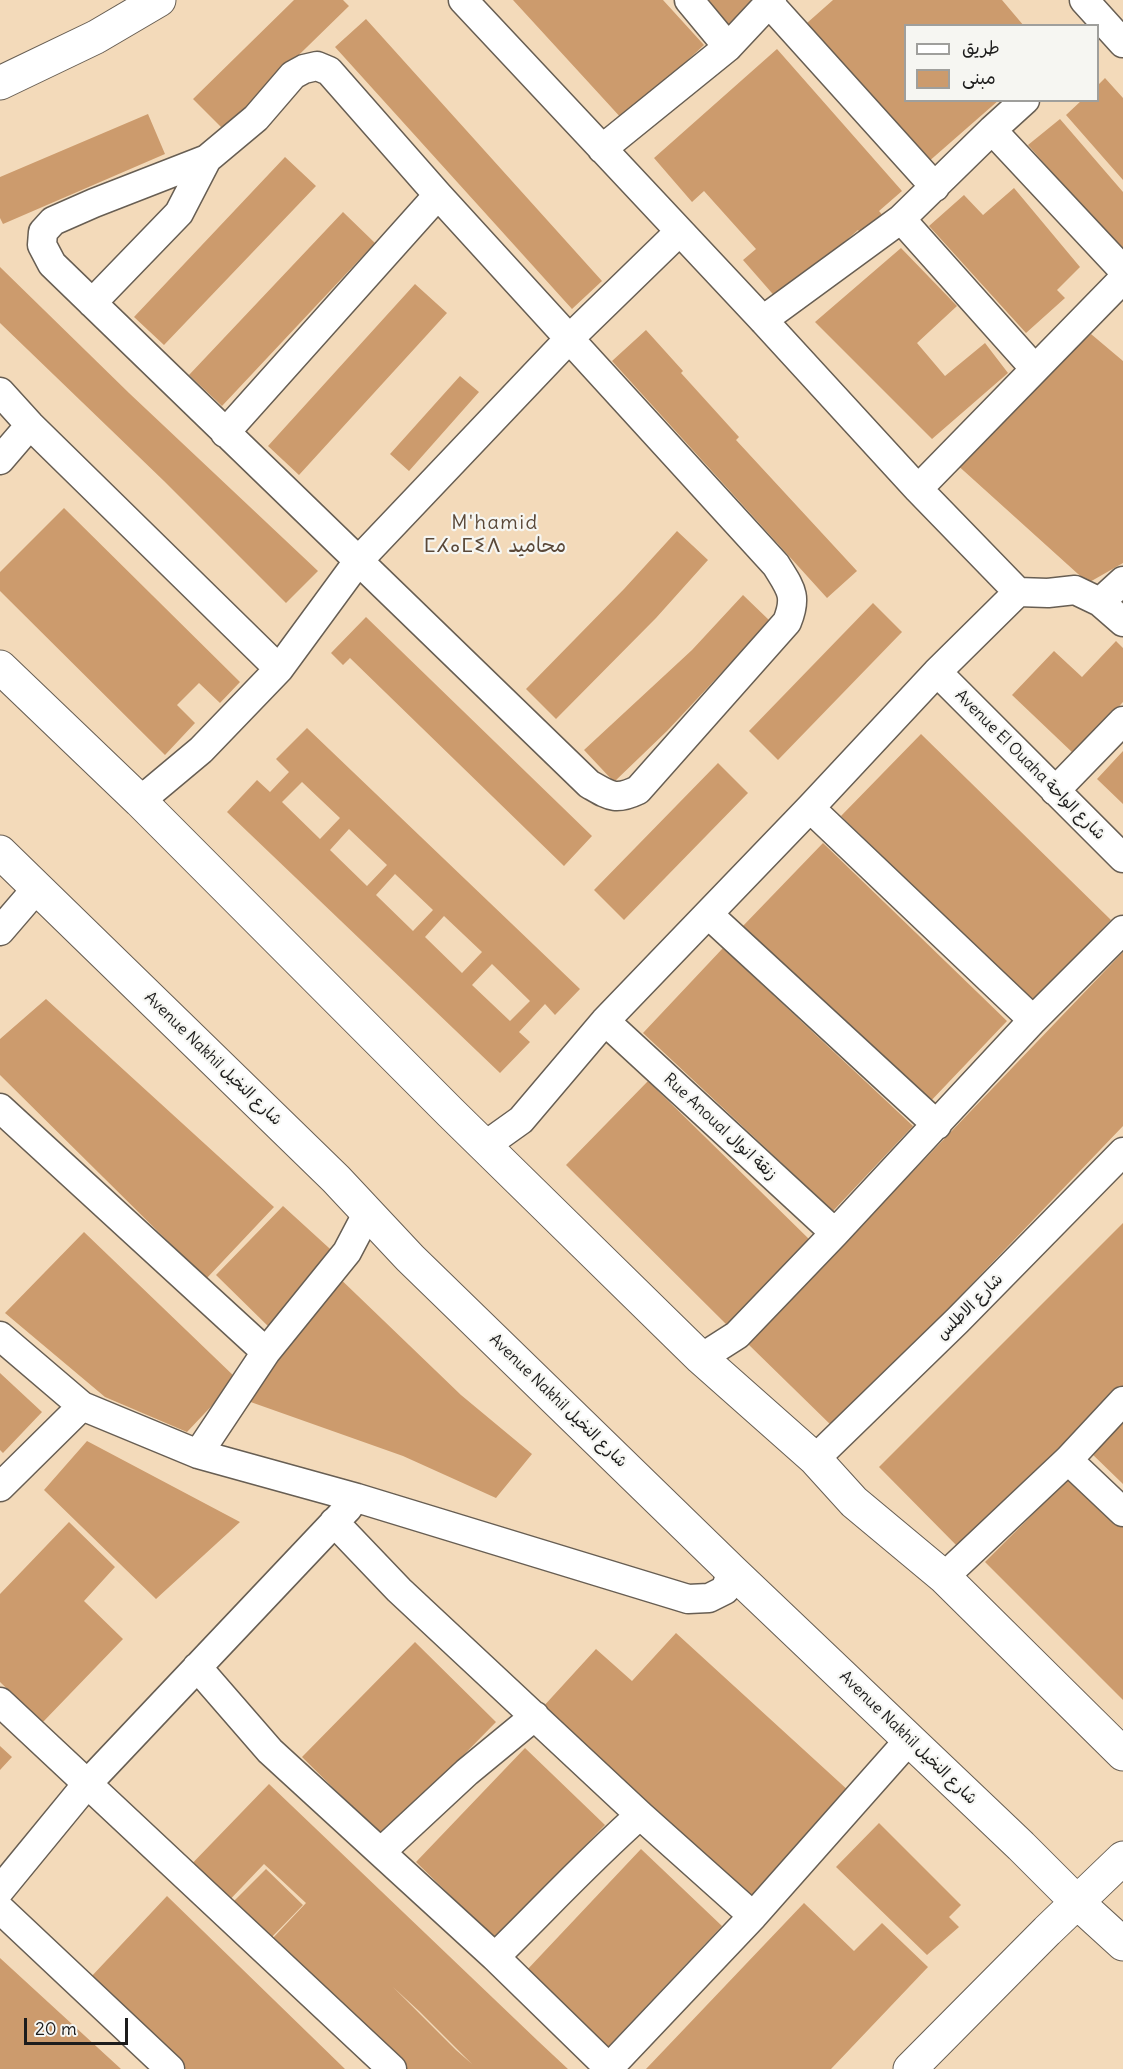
<!DOCTYPE html>
<meta charset="utf-8">
<style>
body{margin:0}
#map{position:relative;width:1123px;height:2069px;overflow:hidden;background:#f3daba;font-family:Delius,"Playpen Sans Arabic",sans-serif}
canvas{display:block}
.legend{position:absolute;left:904px;top:24px;width:195px;height:78px;box-sizing:border-box;background:#f6f6f2;border:2px solid #9f9f9c;margin:0;padding:8px 10px;list-style:none;font-size:18px;color:#1c1c1c}
.legend li{display:flex;align-items:center;gap:12px;height:30px}
.legend b{width:30px;border:2px solid #9f9f9c}
.scale{position:absolute;left:24px;top:2018px;width:104px;height:27px;box-sizing:border-box;border:3px solid #1c1c1c;border-top:0;padding-left:8px;font-size:18px;line-height:21px;white-space:nowrap;color:#1c1c1c;-webkit-text-stroke:4px #f6f6f2;paint-order:stroke}
</style>
<div id="map">
<canvas width="1123" height="2069"></canvas>
<ul class="legend">
<li><b style="height:8px;background:#fff"></b>طريق</li>
<li><b style="height:16px;background:#cc9b6d"></b>مبنى</li>
</ul>
<div class="scale">20 m</div>
</div>
<script>
const ctx = document.querySelector('canvas').getContext('2d');
ctx.lineJoin = 'round';
function fillPath(path, color) {
  ctx.fillStyle = color;
  ctx.fill(path, 'evenodd');
}
function stroke(path, color, width, dash) {
  ctx.strokeStyle = color;
  ctx.lineWidth = width;
  ctx.lineCap = dash ? 'butt' : 'round';
  ctx.setLineDash(dash || []);
  ctx.stroke(path);
}
function write(font, color, halo, rows, align = 'center') {
  ctx.font = font + ' Delius,"Playpen Sans Arabic","Noto Sans Tifinagh",sans-serif';
  ctx.lineWidth = 4.5;
  ctx.setLineDash([]);
  ctx.textBaseline = 'middle';
  ctx.strokeStyle = halo;
  ctx.fillStyle = color;
  for (const [text, x, y, turn = 0] of rows) {
    ctx.save();
    ctx.translate(x, y);
    ctx.rotate((+turn || 0) * Math.PI / 180);
    ctx.textAlign = isNaN(turn) ? turn : align;
    if (halo) ctx.strokeText(text, 0, 0);
    ctx.fillText(text, 0, 0);
    ctx.restore();
  }
}
fillPath(new Path2D(`
 M 294,0 L 343,0 L 349,6 L 223,129 L 193,99 Z
 M 513,0 L 663,0 L 704,45 L 623,120 Z
 M 707,0 L 760,0 L 729,28 Z
 M 833,0 L 1002,0 L 1024,26 L 906,26 L 906,100 L 999,100 L 927,163 L 807,23 Z
 M 366,19 L 602,281 L 572,309 L 335,47 Z
 M 777,49 L 902,191 L 879,211 L 884,217 L 863,235 L 858,230 L 778,300 L 743,260 L 756,249 L 704,191 L 692,202 L 654,158 Z
 M 1105,78 L 1123,98 L 1123,180 L 1066,115 L 1082,100 L 1098,100 L 1098,85 Z
 M 148,114 L 165,154 L 3,224 L 0,218 L 0,177 Z
 M 1060,119 L 1123,192 L 1123,253 L 1028,145 Z
 M 285,157 L 316,186 L 164,345 L 134,317 Z
 M 1014,188 L 1080,267 L 1057,290 L 1065,298 L 1026,333 L 929,226 L 964,195 L 983,215 Z
 M 343,212 L 375,243 L 222,406 L 189,375 Z
 M 901,248 L 957,306 L 917,343 L 945,376 L 985,343 L 1008,373 L 932,439 L 815,322 Z
 M 0,267 L 129,393 L 318,571 L 286,603 L 164,481 L 0,323 Z
 M 415,284 L 447,313 L 299,475 L 268,446 Z
 M 646,330 L 683,371 L 681,373 L 739,437 L 736,440 L 857,571 L 827,598 L 612,361 Z
 M 1091,334 L 1123,361 L 1123,563 L 1088,583 L 954,462 Z
 M 460,376 L 479,392 L 409,471 L 390,454 Z
 M 64,508 L 240,682 L 220,703 L 199,683 L 177,705 L 195,723 L 165,755 L 0,591 L 0,572 Z
 M 677,531 L 708,560 L 656,618 L 556,719 L 526,689 L 624,589 Z
 M 743,595 L 770,621 L 667,731 L 614,782 L 584,750 L 692,650 Z
 M 873,603 L 902,632 L 778,760 L 749,731 Z
 M 366,617 L 592,836 L 564,866 L 350,658 L 343,665 L 331,653 Z
 M 1116,641 L 1123,648 L 1123,702 L 1074,754 L 1012,695 L 1054,651 L 1082,677 Z
 M 307,728 L 580,989 L 555,1015 L 545,1004 L 519,1032 L 530,1042 L 500,1073 L 227,812 L 257,780 L 270,792 L 289,772 L 276,759 ZM 302,782 L 340,818 L 320,839 L 282,802 ZM 349,829 L 387,865 L 367,886 L 330,850 ZM 395,874 L 433,910 L 413,931 L 376,895 ZM 444,916 L 482,952 L 462,973 L 425,937 ZM 492,964 L 530,1001 L 510,1021 L 472,985 Z
 M 921,734 L 1111,920 L 1032,1002 L 841,816 Z
 M 1123,751 L 1123,804 L 1097,779 Z
 M 718,763 L 748,793 L 624,920 L 594,890 Z
 M 823,843 L 1007,1021 L 927,1105 L 742,927 Z
 M 723,948 L 913,1126 L 833,1211 L 643,1033 Z
 M 1123,952 L 1123,1126 L 834,1428 L 748,1344 Z
 M 46,999 L 274,1207 L 206,1279 L 0,1075 L 0,1039 Z
 M 648,1081 L 812,1242 L 728,1326 L 566,1165 Z
 M 283,1206 L 340,1258 L 272,1330 L 216,1275 Z
 M 1123,1223 L 1123,1388 L 961,1550 L 879,1467 Z
 M 84,1232 L 237,1379 L 187,1432 L 105,1397 L 5,1313 Z
 M 331,1270 L 461,1395 L 532,1454 L 496,1498 L 403,1456 L 245,1400 Z
 M 0,1373 L 42,1412 L 3,1453 L 0,1450 Z
 M 1123,1415 L 1123,1484 L 1088,1450 Z
 M 87,1441 L 240,1522 L 156,1599 L 44,1490 Z
 M 1072,1475 L 1123,1526 L 1123,1700 L 985,1562 Z
 M 69,1522 L 115,1567 L 84,1601 L 123,1639 L 42,1723 L 0,1682 L 0,1594 Z
 M 676,1633 L 850,1792 L 753,1900 L 542,1708 L 596,1649 L 632,1681 Z
 M 415,1642 L 496,1722 L 383,1837 L 302,1757 Z
 M 0,1746 L 12,1757 L 0,1770 Z
 M 525,1748 L 605,1825 L 495,1939 L 416,1862 Z
 M 269,1784 L 538,2041 L 568,2069 L 407,2069 L 272,1939 L 306,1903 L 264,1864 L 221,1909 L 183,1873 ZM 393,1987 L 419,2011 L 472,2064 L 456,2050 Z
 M 879,1823 L 961,1905 L 949,1917 L 959,1927 L 927,1955 L 836,1867 Z
 M 641,1849 L 722,1926 L 607,2048 L 526,1971 Z
 M 266,1869 L 303,1905 L 269,1940 L 231,1904 Z
 M 167,1896 L 345,2069 L 186,2069 L 90,1978 Z
 M 804,1903 L 854,1951 L 882,1923 L 928,1967 L 831,2069 L 646,2069 Z
 M 0,1958 L 121,2069 L 0,2069 Z`), '#cc9b6d');
const minor = new Path2D(`
 M 463,0 L 763,320 L 918,489 L 1018,592
 M 689,0 L 728,47
 M 1084,0 L 1123,43
 M 769,3 L 935,187
 M 317,66 L 329,71 L 438,195 L 776,565 C 790,588 798,595 787,622 L 638,790 C 615,801 610,796 589,784 L 52,264 L 42,245 L 43,232 L 53,221 L 94,203 L 207,159 L 256,118 L 293,75 L 304,69 Z
 M 992,130 L 1123,270
 M 602,149 L 728,47 L 772,0
 M 901,219 L 1035,369
 M 92,303 L 179,213 L 207,159
 M 763,320 L 901,219 L 992,130 L 1025,100
 M 0,392 L 30,425 L 279,669
 M 225,433 L 438,195
 M 0,460 L 30,425
 M 918,489 L 1123,279
 M 1100,602 L 1123,622
 M 937,672 L 1123,858
 M 1055,791 L 1123,721
 M 140,801 L 201,750 L 279,669 L 359,560 L 570,338 L 679,232
 M 810,808 L 1033,1020
 M 708,914 L 937,1125
 M 0,931 L 37,888
 M 605,1021 L 835,1233
 M 0,1108 L 266,1352
 M 486,1145 L 521,1120 L 605,1021 L 810,808 L 937,672 L 1018,592 L 1048,593 L 1075,590 L 1100,602 L 1123,581
 M 0,1336 L 82,1406 L 198,1454 L 357,1498 L 688,1599 L 709,1598 L 725,1590 L 732,1571
 M 701,1358 L 737,1335 L 835,1233 L 1033,1020 L 1123,930
 M 198,1454 L 266,1352 L 347,1252 L 368,1212
 M 815,1459 L 957,1321 L 1123,1152
 M 1068,1460 L 1123,1512
 M 0,1487 L 82,1406
 M 334,1522 L 399,1590 L 640,1815 L 753,1916
 M 944,1577 L 1068,1460 L 1123,1401
 M 197,1667 L 270,1751 L 495,1957 L 610,2069
 M 0,1702 L 392,2069
 M 382,1851 L 467,1772 L 535,1716
 M 0,1890 L 87,1784 L 348,1508
 M 0,1909 L 170,2069
 M 495,1957 C 543,1910 589,1860 640,1815
 M 608,2069 L 753,1916 L 909,1740`);
const tertiary = new Path2D(`
 M 0,83 L 96,37 L 159,0
 M 0,667 L 140,801 L 450,1112 L 701,1358 L 815,1459 L 854,1502 L 944,1577 L 1123,1754
 M 0,852 L 336,1179 L 410,1258 L 732,1571 L 1021,1846 L 1078,1903 L 1123,1944
 M 910,2069 L 1047,1931 L 1123,1858`);
stroke(minor, '#675e53', 31);
stroke(tertiary, '#675e53', 35);
stroke(minor, '#fff', 28);
stroke(tertiary, '#fff', 33);
write('16px', '#1c1c1c', '#f6f6f2', [
 ["Avenue El Ouaha شارع الواحة",1030,765,45],
 ["Avenue Nakhil شارع النخيل",213,1059,44],
 ["Rue Anoual زنقة انوال",720,1127,43],
 ["شارع الاطلس",970,1307,-45],
 ["Avenue Nakhil شارع النخيل",558,1401,44],
 ["Avenue Nakhil شارع النخيل",908,1738,44]
]);
ctx.letterSpacing = '1.5px';
write('20px', '#5a4838', '#f6f6f2', [
 ["M'hamid",495,523],
 ["ⵎⵃⴰⵎⵉⴷ محاميد",495,546]
]);
ctx.letterSpacing = '0px';
</script>
